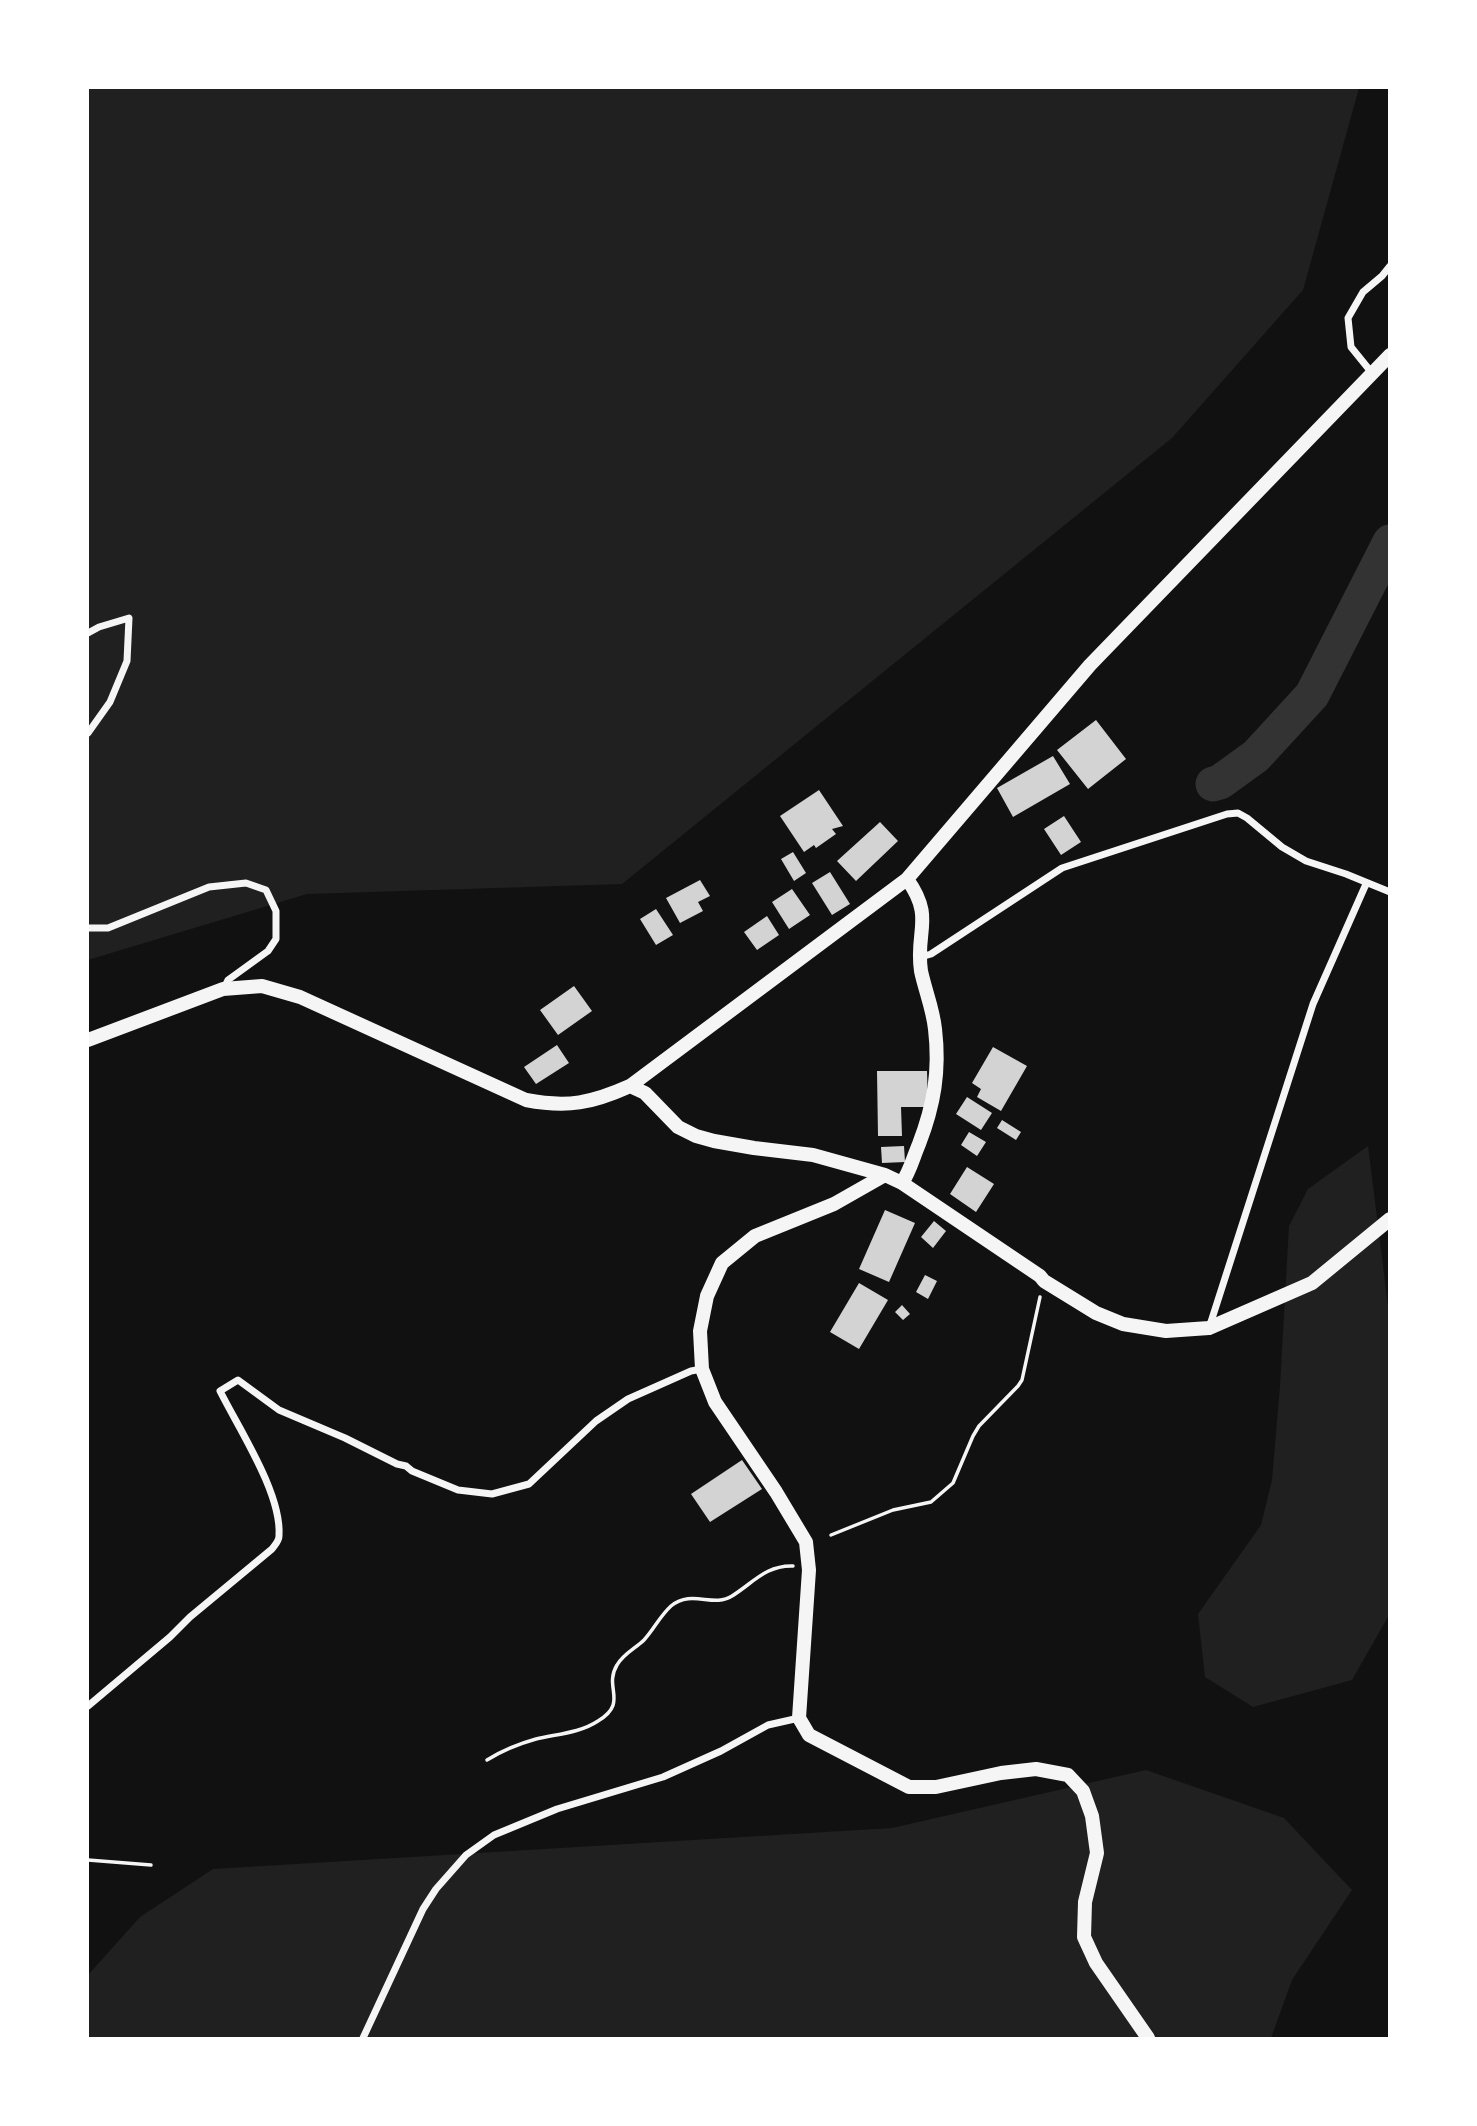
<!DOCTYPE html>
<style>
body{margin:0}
#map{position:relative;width:1477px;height:2126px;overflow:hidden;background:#111;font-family:"Playfair Display",serif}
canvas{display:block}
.frame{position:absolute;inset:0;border:89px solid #fff;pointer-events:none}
</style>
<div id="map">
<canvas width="1477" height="2126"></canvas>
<div class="frame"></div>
</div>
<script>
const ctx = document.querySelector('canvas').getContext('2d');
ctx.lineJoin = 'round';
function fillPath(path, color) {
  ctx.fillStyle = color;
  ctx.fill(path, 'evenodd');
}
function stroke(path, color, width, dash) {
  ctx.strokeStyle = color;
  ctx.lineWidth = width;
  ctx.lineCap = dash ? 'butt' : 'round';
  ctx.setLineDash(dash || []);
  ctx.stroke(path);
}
fillPath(new Path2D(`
 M 88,88 L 1359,88 L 1303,290 L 1172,438 L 622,884 L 307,894 L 88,960 Z
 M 1368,1146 L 1390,1322 L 1389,1615 L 1352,1680 L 1253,1707 L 1205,1677 L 1198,1614 L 1261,1525 L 1272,1480 L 1280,1386 L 1289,1226 L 1308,1189 Z
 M 1146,1770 L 1284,1818 L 1352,1890 L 1292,1980 L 1271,2038 L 88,2038 L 88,1975 L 140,1917 L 213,1869 L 892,1828 Z`), '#202020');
stroke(new Path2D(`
 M 1213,784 L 1220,782 L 1256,756 L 1312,695 L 1390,542`), '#333', 35);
fillPath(new Path2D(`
 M 1096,720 L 1126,759 L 1088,789 L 1057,750 Z
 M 1053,756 L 1070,784 L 1013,817 L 997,788 Z
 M 819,790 L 843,826 L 832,829 L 836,834 L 816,848 L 814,845 L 804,852 L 780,816 Z
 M 1064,816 L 1081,842 L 1061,855 L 1044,829 Z
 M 880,822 L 898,841 L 856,881 L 837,861 Z
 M 793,852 L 806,873 L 794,881 L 781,859 Z
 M 830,872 L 850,904 L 832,915 L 812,883 Z
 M 700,880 L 710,896 L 698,902 L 703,911 L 680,923 L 666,898 Z
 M 792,889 L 810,915 L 789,929 L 772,902 Z
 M 656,909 L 673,935 L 656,945 L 640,919 Z
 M 767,916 L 779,935 L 757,950 L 744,932 Z
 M 574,986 L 592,1011 L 558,1035 L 540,1010 Z
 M 557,1045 L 569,1063 L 536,1084 L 524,1067 Z
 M 993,1047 L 1027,1066 L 1001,1111 L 977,1097 L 981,1089 L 972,1083 Z
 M 877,1071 L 927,1071 L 928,1107 L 901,1107 L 902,1136 L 878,1136 Z
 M 967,1097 L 992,1113 L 981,1130 L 956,1114 Z
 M 1002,1120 L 1021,1132 L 1016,1140 L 997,1128 Z
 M 969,1132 L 986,1142 L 977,1156 L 961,1145 Z
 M 904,1146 L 905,1162 L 882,1163 L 881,1147 Z
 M 967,1167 L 994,1184 L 976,1212 L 950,1194 Z
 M 885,1210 L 915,1223 L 889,1282 L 859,1269 Z
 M 934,1221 L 946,1231 L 933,1248 L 921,1237 Z
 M 925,1275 L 937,1281 L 928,1299 L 916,1292 Z
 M 859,1283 L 888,1300 L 859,1349 L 830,1332 Z
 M 902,1305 L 910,1314 L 903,1320 L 895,1312 Z
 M 742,1460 L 762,1489 L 710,1522 L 691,1494 Z`), '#d3d3d3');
stroke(new Path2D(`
 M 831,1535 L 893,1510 L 931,1502 L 953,1483 L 973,1436 L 979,1426 L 1018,1386 L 1022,1380 L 1040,1297
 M 487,1760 C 503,1750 518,1744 536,1739 C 557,1734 580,1733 598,1721 C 629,1702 603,1688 617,1665 C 623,1654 636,1648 644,1640 C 654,1629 660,1616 671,1606 C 692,1589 713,1608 732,1596 C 753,1583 766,1565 793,1566
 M 88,1860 L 151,1865`), '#f5f5f5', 3.5);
stroke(new Path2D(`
 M 1372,373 L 1351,347 L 1348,318 L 1363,292 L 1382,276 L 1390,266
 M 88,633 L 99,627 L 129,618 L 127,661 L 110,702 L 88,733
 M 88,928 L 108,928 L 209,887 L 246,883 L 266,890 L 276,911 L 276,939 L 268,951 L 228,980 L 224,988
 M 921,957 L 931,954 L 1062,868 L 1227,814 L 1238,813 L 1247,818 L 1282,847 L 1306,861 L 1346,874 L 1390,892
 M 1209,1328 L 1313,1004 L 1366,884
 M 88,1706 L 170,1637 L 190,1617 L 272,1549 C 275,1545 279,1541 279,1536 C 282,1494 239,1429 220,1391 L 238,1380 L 279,1410 L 345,1438 L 397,1464 L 406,1466 L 412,1471 L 458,1490 L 492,1494 L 529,1484 L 596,1421 L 628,1399 L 691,1371 L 702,1369
 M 363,2038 L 423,1909 L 436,1889 L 466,1855 L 494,1835 L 557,1809 L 663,1777 L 721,1751 L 768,1725 L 799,1718`), '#f5f5f5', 7);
stroke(new Path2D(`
 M 907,879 C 935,918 915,931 921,971 C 925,990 933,1009 935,1029 C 940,1071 934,1105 919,1144 C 913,1158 910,1171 902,1183 L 885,1175 L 834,1204 L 755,1236 L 722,1263 L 707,1296 L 700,1331 L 702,1369 L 715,1402 L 776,1492 L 806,1542 L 809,1570 L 799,1718 L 809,1735 L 909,1787 L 936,1787 L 1001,1773 L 1036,1769 L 1068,1775 L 1083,1791 L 1092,1816 L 1097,1853 L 1085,1902 L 1084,1937 L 1096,1963 L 1148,2038
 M 88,1040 L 223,989 L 262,986 L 300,997 L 526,1100 C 568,1108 592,1103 630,1086 L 907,879 L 1090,665 L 1390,355
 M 630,1086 L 645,1093 L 678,1127 L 696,1136 L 714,1141 L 754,1148 L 813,1155 L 885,1175
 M 902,1183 L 1040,1276 L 1044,1281 L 1096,1313 L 1123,1324 L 1166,1331 L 1209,1328 L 1312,1283 L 1390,1219`), '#f5f5f5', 14);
</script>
